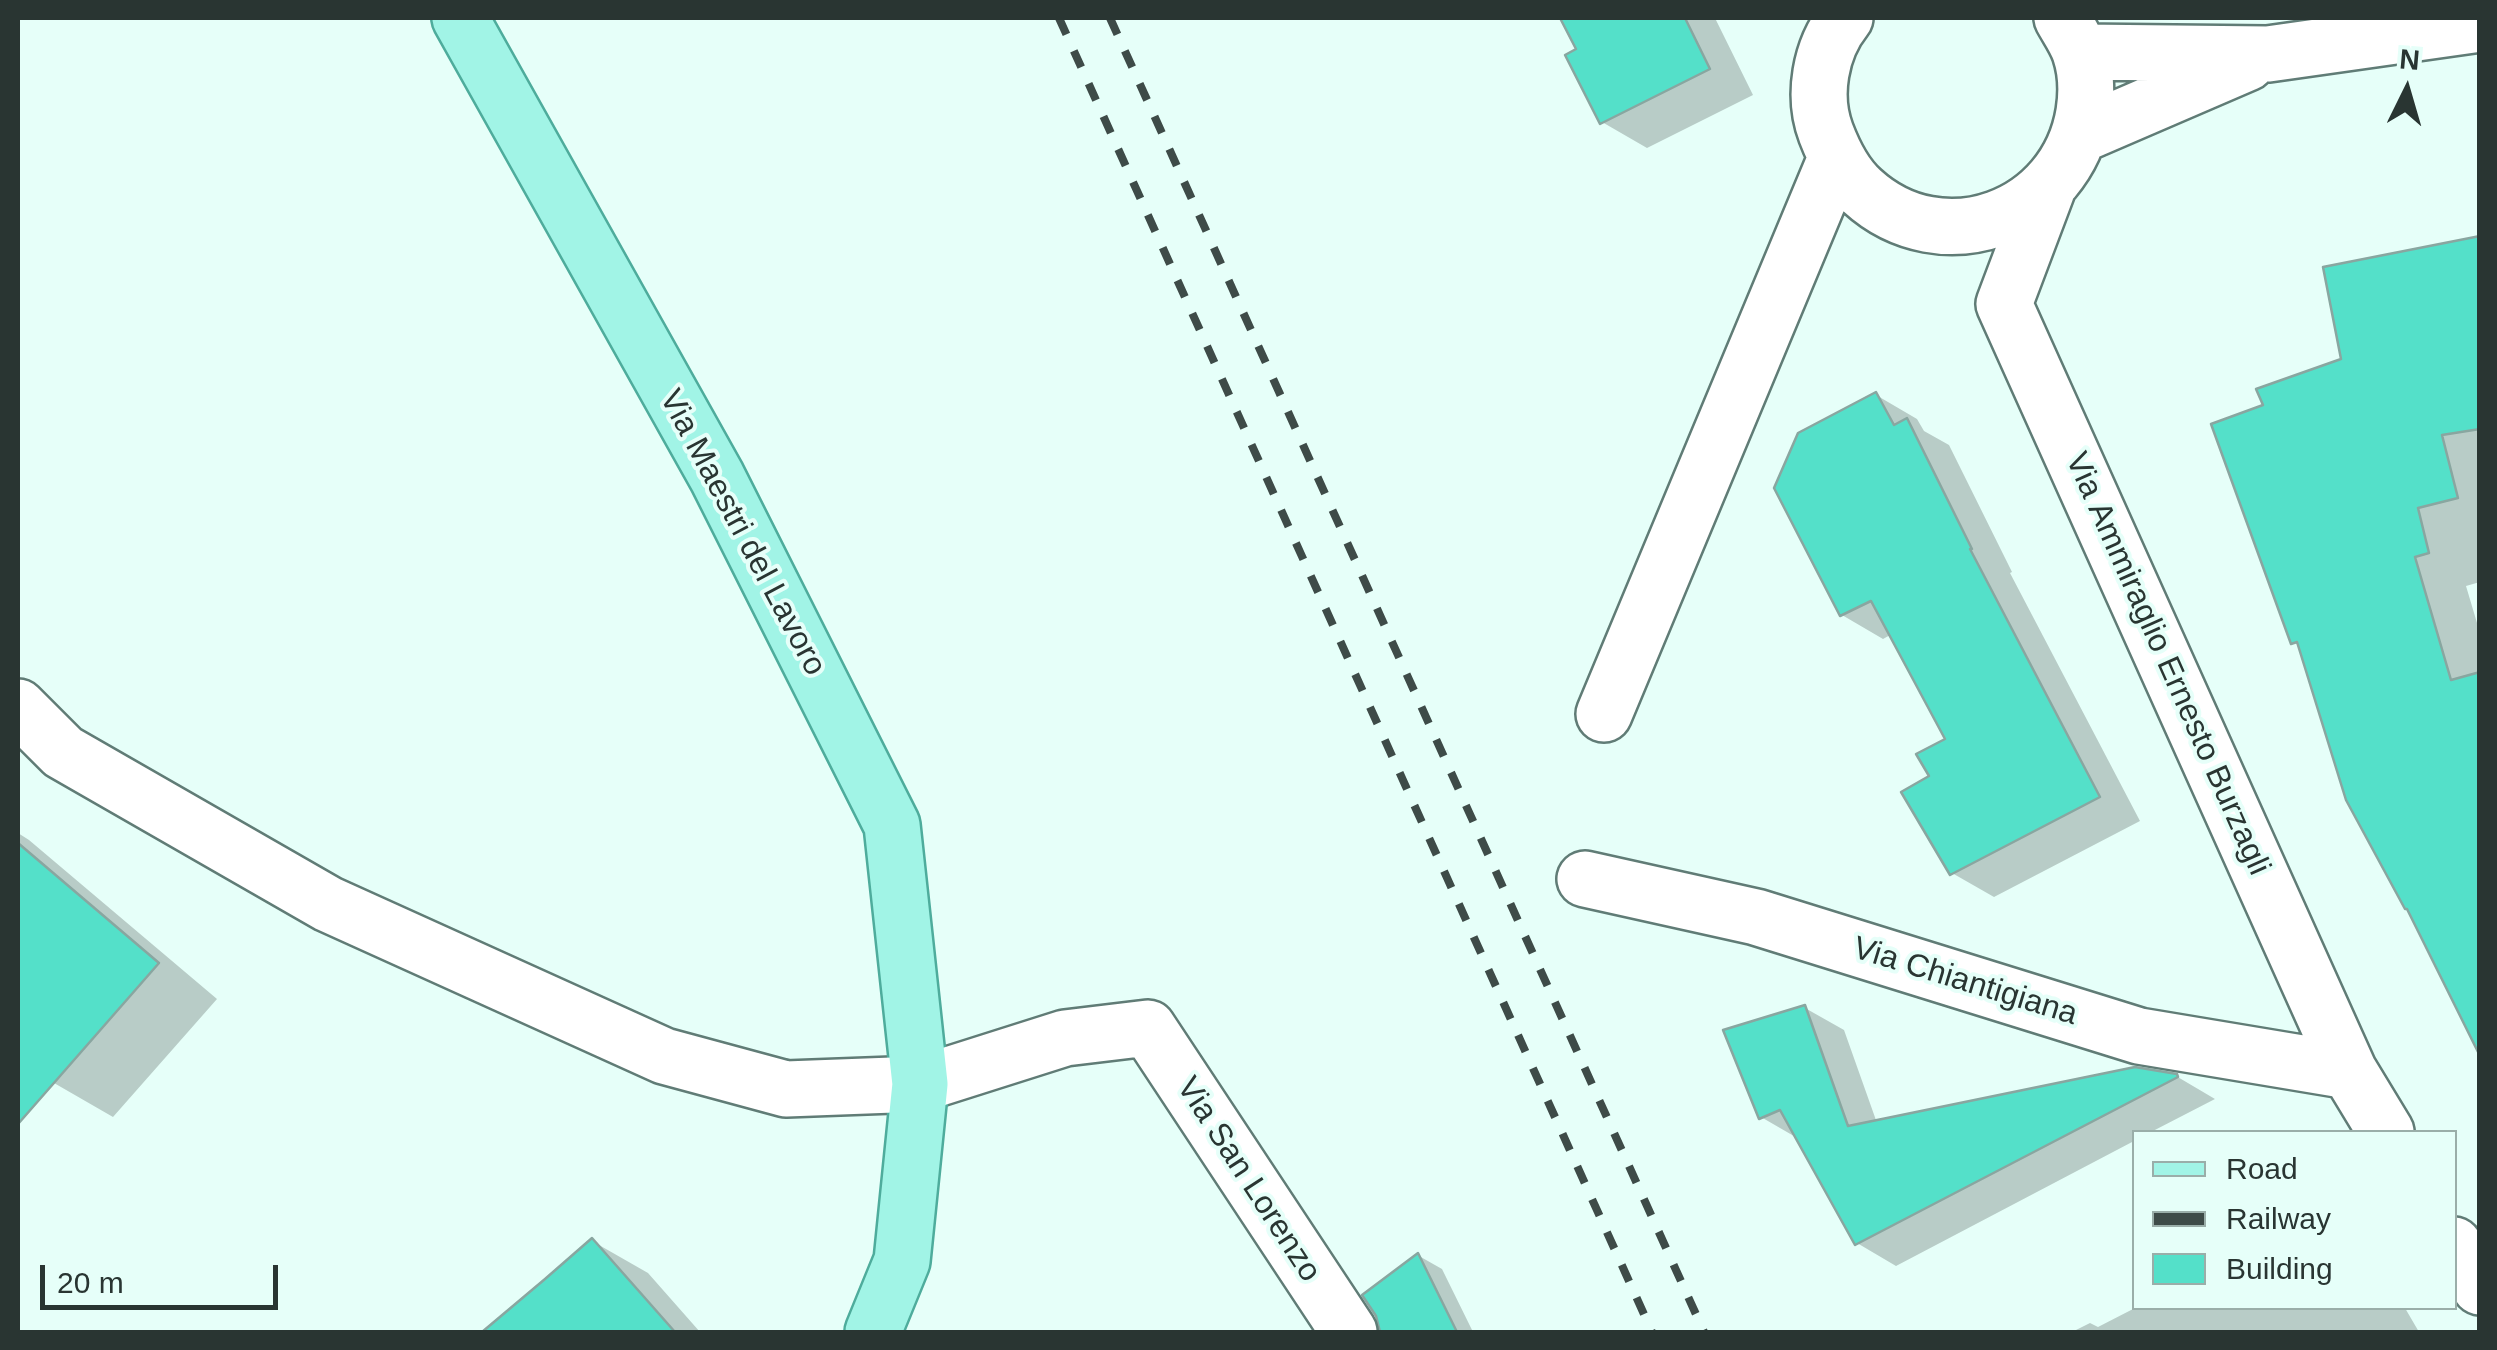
<!DOCTYPE html>
<style>
body{margin:0}
#map{position:relative;width:2497px;height:1350px;overflow:hidden;background:#e6fff9;font-family:Arial,sans-serif}
canvas{display:block}
.frame{position:absolute;inset:0;border:20px solid #293532;pointer-events:none}
.legend{position:absolute;left:2132px;top:1130px;width:325px;height:180px;box-sizing:border-box;background:#e6fff9;border:2px solid #9aaea9;margin:0;padding:12px 18px;list-style:none;font-size:30px;color:#293532}
.legend li{display:flex;align-items:center;gap:20px;height:50px}
.legend b{width:50px;border:2px solid #9aaea9}
.north{position:absolute;left:2357px;top:40px;width:100px;height:100px;-webkit-text-stroke:8px #e6fff9;paint-order:stroke;rotate:5deg;font-size:28px;font-weight:700;line-height:40px;text-align:center;color:#293532}
.north::after{content:'';display:block;margin:auto;width:35px;height:45px;background:#293532;clip-path:polygon(50% 0,100% 100%,50% 72%,0 100%)}
.scale{position:absolute;left:40px;top:1265px;width:238px;height:45px;box-sizing:border-box;border:5px solid #293532;border-top:0;padding-left:12px;font-size:30px;line-height:35px;white-space:nowrap;color:#293532;-webkit-text-stroke:8px #e6fff9;paint-order:stroke}
</style>
<div id="map">
<canvas width="2497" height="1350"></canvas>
<div class="frame"></div>
<ul class="legend">
<li><b style="height:12px;background:#a1f4e6"></b>Road</li>
<li><b style="height:12px;background:#3e4b48"></b>Railway</li>
<li><b style="height:28px;background:#54e0c9"></b>Building</li>
</ul>
<div class="north">N</div>
<div class="scale">20 m</div>
</div>
<script>
const ctx = document.querySelector('canvas').getContext('2d');
ctx.lineJoin = 'round';
function fillPath(path, color) {
  ctx.fillStyle = color;
  ctx.fill(path, 'evenodd');
}
function stroke(path, color, width, dash) {
  ctx.strokeStyle = color;
  ctx.lineWidth = width;
  ctx.lineCap = dash ? 'butt' : 'round';
  ctx.setLineDash(dash || []);
  ctx.stroke(path);
}
function write(font, color, halo, rows, align = 'center') {
  ctx.font = font + ' Arial,sans-serif';
  ctx.lineWidth = 8;
  ctx.setLineDash([]);
  ctx.textBaseline = 'middle';
  ctx.strokeStyle = halo;
  ctx.fillStyle = color;
  for (const [text, x, y, turn = 0] of rows) {
    ctx.save();
    ctx.translate(x, y);
    ctx.rotate((+turn || 0) * Math.PI / 180);
    ctx.textAlign = isNaN(turn) ? turn : align;
    if (halo) ctx.strokeText(text, 0, 0);
    ctx.fillText(text, 0, 0);
    ctx.restore();
  }
}
fillPath(new Path2D(`
 M 1562,18 L 1715,18 L 1753,95 L 1647,148 L 1602,122 L 1579,50 Z
 M 2480,244 L 2480,569 L 2477,569 L 2480,582 L 2466,586 L 2480,633 L 2480,1050 L 2302,647 L 2293,642 L 2266,406 L 2344,360 Z
 M 1876,395 L 1917,419 L 1924,431 L 1949,445 L 2012,572 L 2010,573 L 2140,821 L 1994,897 L 1952,873 L 1932,777 L 1949,740 L 1892,634 L 1883,639 L 1842,615 Z
 M 18,833 L 29,840 L 217,999 L 113,1117 L 54,1083 L 18,1051 Z
 M 1805,1008 L 1844,1030 L 1877,1123 L 2176,1076 L 2215,1099 L 2151,1132 L 2134,1132 L 2134,1141 L 1896,1266 L 1857,1243 L 1799,1139 L 1761,1117 Z
 M 592,1241 L 648,1273 L 700,1332 L 487,1332 Z
 M 1419,1256 L 1442,1269 L 1473,1332 L 1386,1332 L 1382,1329 Z
 M 2135,1308 L 2405,1308 L 2419,1332 L 2072,1332 L 2090,1323 L 2098,1327 Z`), '#0003');
const building = new Path2D(`
 M 1560,18 L 1685,18 L 1710,69 L 1600,124 L 1565,55 L 1576,49 Z
 M 2480,236 L 2480,429 L 2442,435 L 2458,498 L 2418,508 L 2429,553 L 2415,557 L 2451,680 L 2480,672 L 2480,1056 L 2407,909 L 2405,909 L 2346,800 L 2297,642 L 2291,644 L 2211,424 L 2263,405 L 2256,389 L 2341,359 L 2323,267 Z
 M 1876,392 L 1894,425 L 1907,418 L 1972,549 L 1970,549 L 2100,797 L 1950,875 L 1901,792 L 1929,776 L 1916,754 L 1945,739 L 1871,601 L 1840,616 L 1774,488 L 1798,433 Z
 M 18,843 L 159,963 L 18,1124 Z
 M 1805,1005 L 1848,1126 L 2135,1067 L 2177,1074 L 2178,1077 L 1855,1245 L 1780,1110 L 1759,1119 L 1723,1030 Z
 M 592,1238 L 675,1332 L 482,1332 L 545,1279 Z
 M 1418,1253 L 1457,1332 L 1380,1332 L 1376,1316 L 1362,1295 Z`);
fillPath(building, '#54e0c9');
stroke(building, '#89a6a0', 2.5);
const minor = new Path2D(`
 M 1845,18 C 1820,49 1812,96 1826,133 C 1834,154 1845,176 1862,191 C 1942,264 2067,218 2084,112 C 2087,93 2086,70 2080,52 C 2076,40 2068,29 2062,18
 M 2080,52 L 2268,54 L 2480,24
 M 2080,135 L 2247,63
 M 2047,190 L 2004,304 L 2349,1071 L 2386,1132
 M 18,707 L 63,752 L 328,904 L 664,1056 L 786,1089 L 920,1084 L 1065,1038 L 1148,1028 L 1349,1332
 M 1604,714 L 1836,158
 M 1585,879 L 1756,917 L 2139,1036 L 2349,1071
 M 2454,1245 L 2480,1287`);
const major = new Path2D(`
 M 460,18 L 717,477 L 892,825 L 920,1084 L 902,1261 L 873,1332`);
stroke(minor, '#607c76', 60);
stroke(major, '#4eac9c', 60);
stroke(minor, '#fff', 55);
stroke(major, '#a1f4e6', 55);
stroke(new Path2D(`
 M 1059,18 L 1652,1332
 M 1110,18 L 1704,1332`), '#3e4b48', 8, [18, 18]);
write('32px', '#293532', '#e6fff9', [
 ["Via Maestri del Lavoro",742,533,62],
 ["Via Ammiraglio Ernesto Burzagli",2167,664,66],
 ["Via Chiantigiana",1965,982,17],
 ["Via San Lorenzo",1248,1180,57]
]);
</script>
